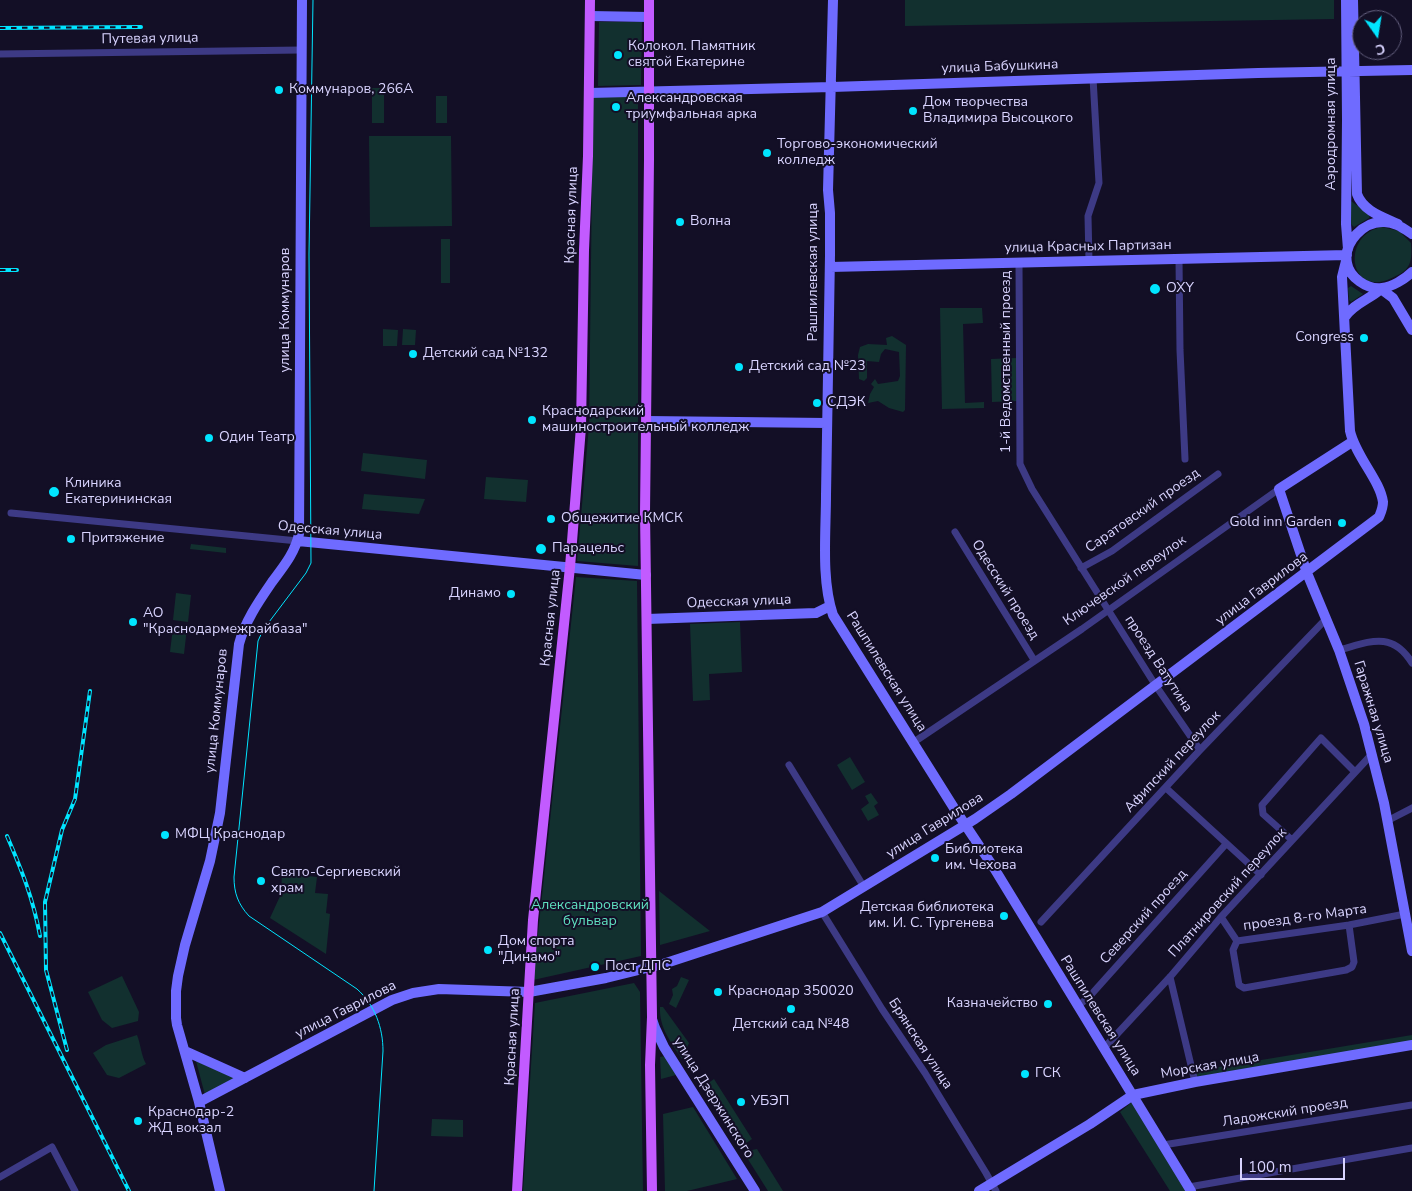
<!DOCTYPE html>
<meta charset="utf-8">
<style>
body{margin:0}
#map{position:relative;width:1412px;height:1191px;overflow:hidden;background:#130f26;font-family:"Nunito Sans",sans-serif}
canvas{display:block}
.north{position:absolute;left:1352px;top:10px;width:50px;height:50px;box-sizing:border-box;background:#130f26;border:1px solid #625e7d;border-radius:50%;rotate:167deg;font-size:14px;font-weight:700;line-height:20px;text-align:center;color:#d9d4ff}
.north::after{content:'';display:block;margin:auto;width:18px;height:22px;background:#00e5ff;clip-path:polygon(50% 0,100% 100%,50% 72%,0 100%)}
.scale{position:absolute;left:1240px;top:1158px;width:105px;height:22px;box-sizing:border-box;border:2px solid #d9d4ff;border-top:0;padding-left:6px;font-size:15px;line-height:18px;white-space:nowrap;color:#d9d4ff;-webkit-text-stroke:4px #130f26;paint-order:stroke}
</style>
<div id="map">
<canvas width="1412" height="1191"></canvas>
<div class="north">С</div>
<div class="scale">100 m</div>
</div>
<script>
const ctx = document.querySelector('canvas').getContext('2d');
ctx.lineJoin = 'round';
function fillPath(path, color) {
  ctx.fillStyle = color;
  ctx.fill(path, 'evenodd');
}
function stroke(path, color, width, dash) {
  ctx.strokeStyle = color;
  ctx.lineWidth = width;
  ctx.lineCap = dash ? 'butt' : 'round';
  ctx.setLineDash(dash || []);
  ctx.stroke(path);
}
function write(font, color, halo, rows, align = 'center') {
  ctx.font = font + ' "Nunito Sans",sans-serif';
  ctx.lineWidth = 4;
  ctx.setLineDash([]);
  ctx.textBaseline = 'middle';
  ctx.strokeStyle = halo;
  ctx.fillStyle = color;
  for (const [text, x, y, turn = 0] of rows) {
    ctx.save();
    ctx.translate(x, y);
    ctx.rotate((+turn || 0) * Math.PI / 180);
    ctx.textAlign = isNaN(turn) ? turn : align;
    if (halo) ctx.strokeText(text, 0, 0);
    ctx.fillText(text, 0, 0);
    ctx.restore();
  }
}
fillPath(new Path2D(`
 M 905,0 L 1334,0 L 1334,19 L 905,26 Z
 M 599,22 L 642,22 L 641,85 L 598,86 Z
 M 372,88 L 384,88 L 384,123 L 372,123 Z
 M 436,96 L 447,96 L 447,123 L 436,123 Z
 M 593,96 L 638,96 L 638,566 L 577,561 L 589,426 Z
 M 369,136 L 451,136 L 452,226 L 370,227 Z
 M 1351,201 L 1370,215 L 1369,218 L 1354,227 L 1351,224 Z
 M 1382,227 L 1399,231 L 1411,243 C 1412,258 1412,268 1398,275 C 1393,277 1388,280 1384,281 C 1348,291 1343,234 1382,227 Z
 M 441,239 L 450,239 L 450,283 L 441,283 Z
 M 1351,286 L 1363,294 L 1351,302 L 1349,300 L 1348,288 Z
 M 940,308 L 982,308 L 983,323 L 963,324 L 965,403 L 984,402 L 984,408 L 942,409 Z
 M 383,329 L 398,330 L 397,346 L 383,346 Z
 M 403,329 L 416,330 L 415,345 L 402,345 Z
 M 892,336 L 906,345 L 905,410 L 903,412 L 889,408 L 878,401 L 868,403 L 870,394 L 874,387 L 871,384 L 875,379 L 878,384 L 898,381 L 900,376 L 899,352 L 885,349 L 881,354 L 879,362 L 867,361 L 867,378 L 864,381 L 859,379 L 858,355 L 860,347 L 868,344 L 887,345 L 886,338 Z
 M 1016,358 L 1017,401 L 992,402 L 991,359 Z
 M 363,453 L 427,460 L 425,479 L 361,471 Z
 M 486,477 L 528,480 L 526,502 L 484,499 Z
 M 364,494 L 425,499 L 419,514 L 362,509 Z
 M 191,544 L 226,548 L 226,553 L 190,549 Z
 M 576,577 L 637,581 L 641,956 L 533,980 Z
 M 176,593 L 191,595 L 188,622 L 173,620 Z
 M 740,622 L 742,672 L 709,674 L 710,700 L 693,701 L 690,624 Z
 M 173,627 L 187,628 L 184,654 L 170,652 Z
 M 850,757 L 865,782 L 852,790 L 837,765 Z
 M 871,793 L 878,803 L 874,806 L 879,815 L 868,821 L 861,809 L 869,803 L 865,796 Z
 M 282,873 L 317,877 L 315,893 L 328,894 L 326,913 L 330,914 L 326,954 L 270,918 L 281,894 Z
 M 659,891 L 710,931 L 660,945 Z
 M 122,976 L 139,1012 L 138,1021 L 112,1028 L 102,1020 L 88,992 Z
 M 681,977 L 689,980 L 676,1008 L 669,1004 L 673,995 L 672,989 L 677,986 Z
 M 634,983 L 640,992 L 643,1191 L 523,1191 L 535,1003 Z
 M 660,1007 L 663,1007 L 689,1043 L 682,1059 C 671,1042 659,1028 660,1007 Z
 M 137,1035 C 141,1045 141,1055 146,1064 L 119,1078 L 107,1075 L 93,1053 L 106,1045 Z
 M 1412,1035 L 1412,1042 L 1196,1077 L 1195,1071 Z
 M 665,1056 L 676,1075 L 661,1079 L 660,1057 Z
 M 196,1061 L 237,1079 L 205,1095 Z
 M 714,1079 L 752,1139 L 741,1147 L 703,1087 Z
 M 1132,1102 L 1188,1191 L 1170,1191 L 1120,1112 Z
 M 693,1107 L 737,1179 L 687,1191 L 665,1191 L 663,1114 Z
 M 432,1119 L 463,1120 L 463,1137 L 431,1136 Z
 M 757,1149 L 783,1191 L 768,1191 L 744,1153 L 747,1151 Z`), '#12302f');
stroke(new Path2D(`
 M 0,54 L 301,50
 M 1179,259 L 1180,350 L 1185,459
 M 1089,261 L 1088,216 L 1099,183 L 1093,78
 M 1019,263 L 1020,464 L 1032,489 L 1156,686 L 1200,750
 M 11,513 L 298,541
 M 955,532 L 1034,660
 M 1081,568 L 1112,551 L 1218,474
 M 1339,650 C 1369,642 1392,630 1412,663
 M 914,742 L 1082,629 L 1279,489
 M 789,765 L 864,887
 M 1166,788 L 1261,875
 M 1387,821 L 1412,808
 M 1292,840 L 1263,814 L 1262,805 L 1321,738 L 1355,772
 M 822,912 L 882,1009 L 925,1073 L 986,1173 L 996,1191
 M 1221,917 L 1237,941 L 1349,925 L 1405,914
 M 1041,922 L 1200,750 L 1325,620
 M 1237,941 L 1233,950 L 1239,985 L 1244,988 L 1346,970 L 1352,967 L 1354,962 L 1349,925
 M 1170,977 L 1195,1082
 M 1079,1005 L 1089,997 L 1226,844
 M 1104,1048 L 1170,977 L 1221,917 L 1372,754
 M 1163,1145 L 1412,1105
 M 0,1177 L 52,1147 L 75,1191
 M 1189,1187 L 1412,1148`), '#3d3a85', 7);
stroke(new Path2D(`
 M 833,0 L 828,190 L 830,213 L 830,255 C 829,335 827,415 826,495 C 826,532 821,580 833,615 L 954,808 L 994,868 L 1191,1191
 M 1346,0 L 1347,120 L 1346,224 L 1348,249
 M 1353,0 L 1357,194 C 1363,211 1383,217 1398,224
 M 590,16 L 649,17
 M 589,93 L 832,87 L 1258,73 L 1412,70
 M 1412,234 C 1403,228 1395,222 1384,222 C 1364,221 1343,242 1347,263 C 1349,277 1367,290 1382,288 C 1392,287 1405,279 1412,272
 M 830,267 L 1347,255
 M 1381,289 L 1393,298 L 1412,330
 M 1345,317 C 1353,304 1370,299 1381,289
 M 647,421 L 827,423
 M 1352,442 L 1279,489 L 1307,573 L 1339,650 L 1364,724 L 1384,803 L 1412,951
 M 298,541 L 646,575
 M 647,619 L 816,613 L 830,606
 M 652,1019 L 655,1028 L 664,1047 L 755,1191
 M 185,1051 L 245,1078
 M 199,1102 L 392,1000 L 413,993 L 439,989 L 529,992 L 606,978 L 663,964 L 822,912 L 975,819 L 1011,794 L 1379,517 C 1381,512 1383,508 1383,502 C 1380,480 1356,457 1350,431 L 1342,277 L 1346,261
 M 220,1191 L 199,1102 L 177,1025 L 176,1018 L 176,991 L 178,976 L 185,945 L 210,861 L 220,813 L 239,644 C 245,621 259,601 272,582 C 283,567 295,553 299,534 L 302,0
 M 979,1191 L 1090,1124 L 1133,1095 L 1195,1082 L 1412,1045`), '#6f6bff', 10);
stroke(new Path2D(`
 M 649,0 L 649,160 L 645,513 L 652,1017 L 650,1065 L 652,1191
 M 517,1191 L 533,920 L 570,567 L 581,427 L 584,250 L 588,156 L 590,0`), '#c25bff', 10);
stroke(new Path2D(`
 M 313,0 L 309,254 L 311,563 L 306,573 L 263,630 L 258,641 L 234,877 C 234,893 238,904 249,916 L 357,989 C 375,1005 383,1028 383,1051 L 374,1191`), '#00e5ff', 1);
const rail = new Path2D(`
 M 0,28 L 141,27
 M 0,270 L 17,270
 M 7,836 C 22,871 33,898 40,936
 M 0,933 L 129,1191
 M 67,1050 L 46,970 L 45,902 L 62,830 L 75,799 L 90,691`);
stroke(rail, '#00e5ff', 4);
stroke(rail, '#130f26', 2, [5.5]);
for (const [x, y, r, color] of [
 [618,55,5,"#00e5ff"],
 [279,90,5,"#00e5ff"],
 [616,107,5,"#00e5ff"],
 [913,111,5,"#00e5ff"],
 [767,153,5,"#00e5ff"],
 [680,222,5,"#00e5ff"],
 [1155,289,6,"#00e5ff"],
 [1364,338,5,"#00e5ff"],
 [413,354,5,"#00e5ff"],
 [739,367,5,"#00e5ff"],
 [817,403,5,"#00e5ff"],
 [532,420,5,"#00e5ff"],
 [209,438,5,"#00e5ff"],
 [54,492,6,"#00e5ff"],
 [551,519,5,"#00e5ff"],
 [1342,523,5,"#00e5ff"],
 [71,539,5,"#00e5ff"],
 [541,549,6,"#00e5ff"],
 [511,594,5,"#00e5ff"],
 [133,622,5,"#00e5ff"],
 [165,835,5,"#00e5ff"],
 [935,858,5,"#00e5ff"],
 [261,881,5,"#00e5ff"],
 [1004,916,5,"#00e5ff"],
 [488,950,5,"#00e5ff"],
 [595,967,5,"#00e5ff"],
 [718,992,5,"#00e5ff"],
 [1048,1004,5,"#00e5ff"],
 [791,1009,5,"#00e5ff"],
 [1025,1074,5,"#00e5ff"],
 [741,1102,5,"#00e5ff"],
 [138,1121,5,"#00e5ff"]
]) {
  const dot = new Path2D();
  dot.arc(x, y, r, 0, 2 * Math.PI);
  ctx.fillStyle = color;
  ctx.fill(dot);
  stroke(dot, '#130f26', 2);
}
write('14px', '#d9d4ff', '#130f26', [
 ["Путевая улица",150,39,-1],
 ["улица Бабушкина",1000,67,-2],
 ["Аэродромная улица",1332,124,-90],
 ["Красная улица",572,215,-88],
 ["улица Красных Партизан",1088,247,-1],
 ["Рашпилевская улица",814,272,-90],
 ["улица Коммунаров",286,310,-90],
 ["1-й Ведомственный проезд",1007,362,-90],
 ["Саратовский проезд",1143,511,-35],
 ["Одесская улица",330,531,5],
 ["Ключевской переулок",1125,581,-35],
 ["улица Гаврилова",1262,589,-37],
 ["Одесский проезд",1005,590,58],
 ["Одесская улица",739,602,-2],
 ["Красная улица",551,618,-84],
 ["проезд Ватутина",1158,664,57],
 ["Рашпилевская улица",886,672,58],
 ["улица Коммунаров",217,711,-84],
 ["Гаражная улица",1373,712,73],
 ["Афипский переулок",1173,762,-47],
 ["улица Гаврилова",935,826,-32],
 ["Платнировский переулок",1228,893,-48],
 ["Северский проезд",1144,917,-48],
 ["проезд 8-го Марта",1305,918,-8],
 ["улица Гаврилова",346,1010,-27],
 ["Рашпилевская улица",1100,1016,58],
 ["Красная улица",513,1037,-87],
 ["Брянская улица",920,1044,57],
 ["Морская улица",1210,1066,-10],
 ["улица Дзержинского",713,1098,58],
 ["Ладожский проезд",1285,1113,-9]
]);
write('14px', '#d9d4ff', '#130f26', [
 ["Колокол. Памятник",628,47],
 ["святой Екатерине",628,63],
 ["Коммунаров, 266А",289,90],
 ["Александровская",626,99],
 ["триумфальная арка",626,115],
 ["Дом творчества",923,103],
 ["Владимира Высоцкого",923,119],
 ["Торгово-экономический",777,145],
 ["колледж",777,161],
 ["Волна",690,222],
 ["OXY",1166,289],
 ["Congress",1354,338,"right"],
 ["Детский сад №132",423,354],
 ["Детский сад №23",749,367],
 ["СДЭК",827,403],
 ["Краснодарский",542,412],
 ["машиностроительный колледж",542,428],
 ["Один Театр",219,438],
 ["Клиника",65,484],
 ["Екатерининская",65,500],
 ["Общежитие КМСК",561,519],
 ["Gold inn Garden",1332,523,"right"],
 ["Притяжение",81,539],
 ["Парацельс",552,549],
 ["Динамо",501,594,"right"],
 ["АО",143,614],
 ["\"Краснодармежрайбаза\"",143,630],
 ["МФЦ Краснодар",175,835],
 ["Библиотека",945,850],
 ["им. Чехова",945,866],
 ["Свято-Сергиевский",271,873],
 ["храм",271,889],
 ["Детская библиотека",994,908,"right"],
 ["им. И. С. Тургенева",994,924,"right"],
 ["Дом спорта",498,942],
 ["\"Динамо\"",498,958],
 ["Пост ДПС",605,967],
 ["Краснодар 350020",728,992],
 ["Казначейство",1038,1004,"right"],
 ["Детский сад №48",791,1025,"center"],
 ["ГСК",1035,1074],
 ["УБЭП",751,1102],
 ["Краснодар-2",148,1113],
 ["ЖД вокзал",148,1129]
], 'left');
write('14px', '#5fe0c0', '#130f26', [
 ["Александровский",590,906],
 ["бульвар",590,922]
]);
</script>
